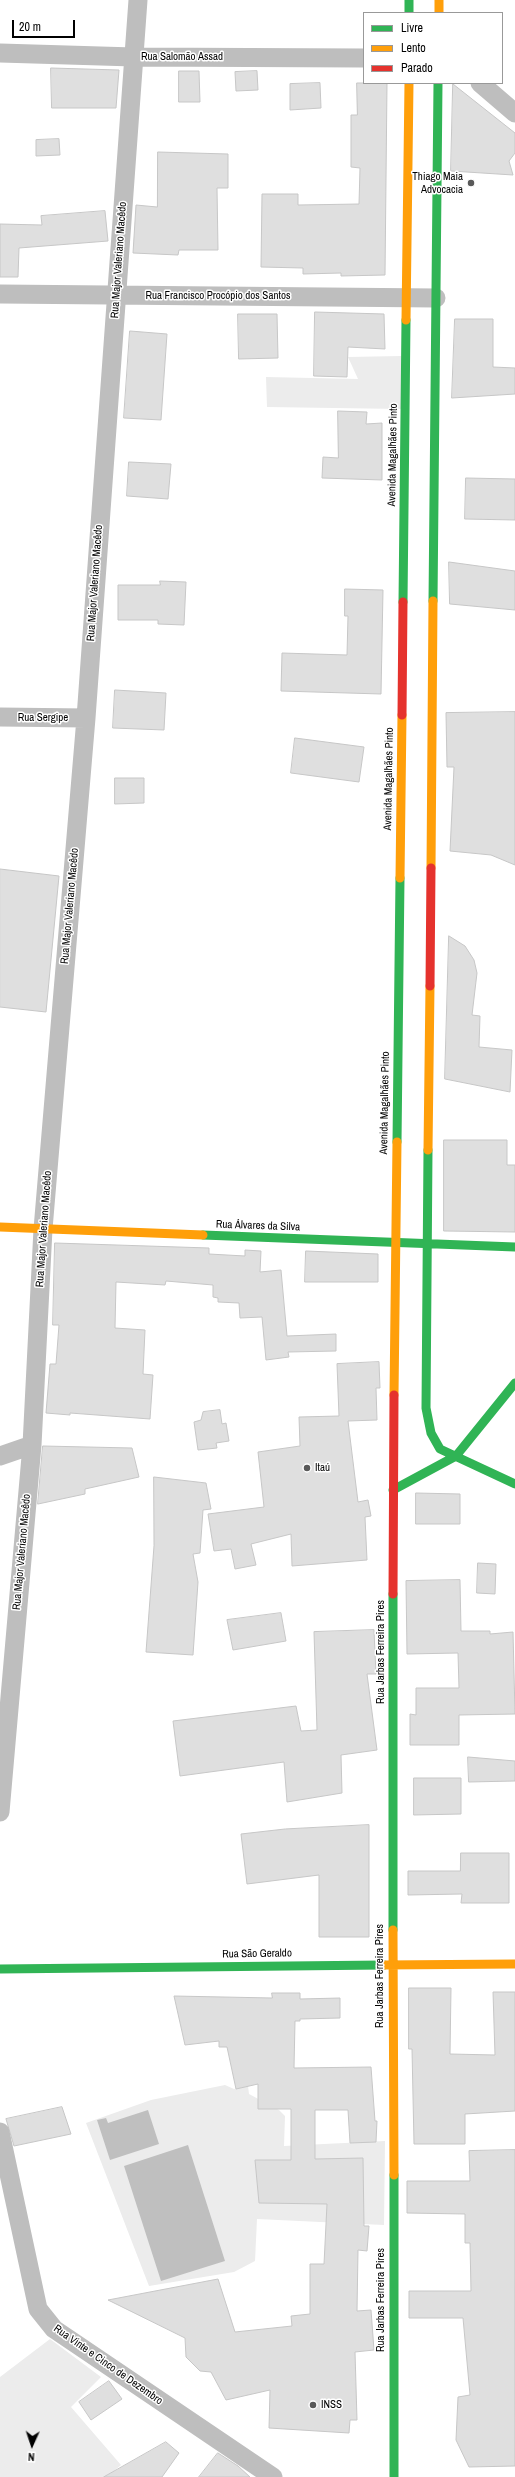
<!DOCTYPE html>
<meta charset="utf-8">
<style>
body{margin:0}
#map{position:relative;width:515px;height:2477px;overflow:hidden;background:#fff;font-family:"Archivo Narrow",sans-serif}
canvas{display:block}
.legend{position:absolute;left:363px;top:12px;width:140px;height:72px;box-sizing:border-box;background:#fff;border:1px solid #999;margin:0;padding:5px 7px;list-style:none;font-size:12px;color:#000}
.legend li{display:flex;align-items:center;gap:8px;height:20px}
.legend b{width:20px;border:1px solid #999}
.north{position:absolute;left:12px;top:2425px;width:40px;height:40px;-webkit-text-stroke:3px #fff;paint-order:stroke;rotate:183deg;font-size:11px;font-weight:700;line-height:16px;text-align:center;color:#000}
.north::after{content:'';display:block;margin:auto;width:14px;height:18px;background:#000;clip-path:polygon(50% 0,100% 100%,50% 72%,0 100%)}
.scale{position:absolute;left:12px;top:20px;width:63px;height:18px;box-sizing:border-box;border:2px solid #000;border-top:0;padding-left:5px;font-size:12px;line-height:14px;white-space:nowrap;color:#000;-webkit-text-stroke:3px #fff;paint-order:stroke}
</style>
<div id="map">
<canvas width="515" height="2477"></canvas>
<ul class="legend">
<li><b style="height:5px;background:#30b455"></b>Livre</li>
<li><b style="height:5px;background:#ff9f0a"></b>Lento</li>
<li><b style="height:5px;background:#e5322d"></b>Parado</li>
</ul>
<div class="north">N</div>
<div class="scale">20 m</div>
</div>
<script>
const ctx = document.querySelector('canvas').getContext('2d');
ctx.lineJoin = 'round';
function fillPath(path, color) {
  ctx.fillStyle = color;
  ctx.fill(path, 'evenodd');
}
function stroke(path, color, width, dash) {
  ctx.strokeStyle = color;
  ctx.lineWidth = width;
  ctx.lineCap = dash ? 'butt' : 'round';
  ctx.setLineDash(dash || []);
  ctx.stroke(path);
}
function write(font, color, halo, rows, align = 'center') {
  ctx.font = font + ' "Archivo Narrow",sans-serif';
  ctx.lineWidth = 3;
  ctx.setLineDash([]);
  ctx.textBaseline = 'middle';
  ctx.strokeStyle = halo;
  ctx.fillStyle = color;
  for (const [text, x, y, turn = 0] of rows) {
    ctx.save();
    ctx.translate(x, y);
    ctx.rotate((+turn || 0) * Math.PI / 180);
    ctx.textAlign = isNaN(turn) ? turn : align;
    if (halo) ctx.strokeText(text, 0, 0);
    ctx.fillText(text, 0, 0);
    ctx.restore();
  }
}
fillPath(new Path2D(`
 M 401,356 L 401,409 L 267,407 L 266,377 L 358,379 L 348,357 Z
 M 225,2085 L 234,2089 L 248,2086 L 249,2094 L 279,2110 L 285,2116 L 284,2146 L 385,2141 L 384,2225 L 257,2219 L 255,2261 L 234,2272 L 149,2286 L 86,2123 L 151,2100 Z
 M 50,2339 L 101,2377 L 71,2407 L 121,2465 L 114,2471 L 118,2477 L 0,2477 L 0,2377 Z`), '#ececec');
fillPath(new Path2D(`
 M 148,2110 L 159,2144 L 110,2160 L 97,2120 L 106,2118 L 108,2123 Z
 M 188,2145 L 225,2261 L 161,2281 L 124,2166 Z`), '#bfbfbf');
const building = new Path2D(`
 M 51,68 L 119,70 L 116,108 L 52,108 Z
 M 179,71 L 199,71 L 200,102 L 179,102 Z
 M 257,71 L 258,90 L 236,91 L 235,72 Z
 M 320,83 L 321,108 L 290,110 L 290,84 Z
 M 357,83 L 387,83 L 385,275 L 341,276 L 341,273 L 303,274 L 303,268 L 261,267 L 262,194 L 298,194 L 298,205 L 359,204 L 360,168 L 351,167 L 351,115 L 357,115 Z
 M 453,84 L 515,133 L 515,153 L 509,161 L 513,175 L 451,171 Z
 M 59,139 L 60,155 L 36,156 L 36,140 Z
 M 158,152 L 228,154 L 228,188 L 217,188 L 218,250 L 179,250 L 178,255 L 133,253 L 136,205 L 157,207 Z
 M 105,211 L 108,241 L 19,248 L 18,277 L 0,277 L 0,224 L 42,225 L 41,216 Z
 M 315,312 L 384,314 L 385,349 L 348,347 L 347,377 L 314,376 Z
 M 238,314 L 277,314 L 278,358 L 239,359 Z
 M 455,319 L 493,319 L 493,367 L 515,368 L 515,394 L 452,398 Z
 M 130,331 L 167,334 L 161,420 L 124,418 Z
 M 338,411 L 367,412 L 366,424 L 382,423 L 382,480 L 322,478 L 323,457 L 338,458 Z
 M 129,462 L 171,464 L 168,499 L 127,496 Z
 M 466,478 L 515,479 L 515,520 L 465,519 Z
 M 449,562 L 515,571 L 515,610 L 450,604 Z
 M 160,581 L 186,582 L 184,625 L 158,624 L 158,620 L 118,620 L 118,585 L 160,585 Z
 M 345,589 L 383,590 L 381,694 L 281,691 L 282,653 L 347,655 L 348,616 L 345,616 Z
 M 115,690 L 166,693 L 164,730 L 113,728 Z
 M 515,712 L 515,865 L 491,855 L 450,851 L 454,767 L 447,767 L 446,713 Z
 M 295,738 L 364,747 L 359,782 L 291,773 Z
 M 115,778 L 144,778 L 144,803 L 115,804 Z
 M 0,869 L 59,876 L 46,1012 L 0,1007 Z
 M 449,936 L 465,946 L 474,960 L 477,973 L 472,1015 L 480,1016 L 479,1047 L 512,1050 L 510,1092 L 445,1079 Z
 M 444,1140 L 507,1140 L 507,1165 L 515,1165 L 515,1232 L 444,1231 Z
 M 55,1243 L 209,1248 L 209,1254 L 245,1256 L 245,1250 L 261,1251 L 260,1272 L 281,1270 L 287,1336 L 336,1334 L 336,1351 L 288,1352 L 289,1357 L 266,1360 L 262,1317 L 240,1318 L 239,1303 L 218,1302 L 218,1298 L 213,1297 L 213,1285 L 166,1281 L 165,1285 L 116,1282 L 115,1328 L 145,1330 L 143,1374 L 153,1375 L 150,1419 L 70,1413 L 70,1415 L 46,1413 L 50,1364 L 56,1364 L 59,1325 L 53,1325 Z
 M 306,1251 L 378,1254 L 378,1282 L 305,1282 Z
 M 379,1362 L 380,1388 L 376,1388 L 377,1420 L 348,1421 L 358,1502 L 368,1500 L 371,1516 L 365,1517 L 367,1560 L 292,1566 L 291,1534 L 251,1544 L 256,1565 L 235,1569 L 231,1549 L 214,1551 L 208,1514 L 264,1507 L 258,1452 L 300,1446 L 299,1417 L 339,1416 L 337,1364 Z
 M 220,1410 L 222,1424 L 226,1423 L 229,1441 L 216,1443 L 217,1448 L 198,1450 L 194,1422 L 201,1420 L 203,1412 Z
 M 43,1446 L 132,1448 L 139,1477 L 85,1489 L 85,1494 L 38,1504 Z
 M 154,1477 L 206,1483 L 211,1509 L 203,1510 L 200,1553 L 193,1554 L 198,1582 L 193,1655 L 146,1652 L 154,1546 Z
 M 416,1493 L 460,1494 L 460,1524 L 416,1524 Z
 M 478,1563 L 496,1564 L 495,1594 L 477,1593 Z
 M 460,1580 L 461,1631 L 490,1631 L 490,1634 L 513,1632 L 515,1714 L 459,1715 L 459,1745 L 410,1745 L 410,1714 L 416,1715 L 416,1688 L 459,1688 L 458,1653 L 407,1654 L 406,1581 Z
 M 281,1613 L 286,1641 L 233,1650 L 227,1620 Z
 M 374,1630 L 376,1674 L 367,1674 L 377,1750 L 341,1755 L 342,1793 L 287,1802 L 284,1762 L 180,1776 L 173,1721 L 296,1706 L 301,1731 L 317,1730 L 314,1632 Z
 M 468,1757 L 515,1761 L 515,1781 L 469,1782 Z
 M 414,1778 L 461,1778 L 461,1814 L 414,1815 Z
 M 369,1825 L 369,1937 L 319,1937 L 319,1875 L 247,1884 L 241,1834 L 285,1829 Z
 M 461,1853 L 509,1853 L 509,1903 L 461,1903 L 462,1894 L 408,1895 L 408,1871 L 460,1871 Z
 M 409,1988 L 451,1988 L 450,2054 L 495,2055 L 493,1992 L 515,1992 L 515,2111 L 465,2114 L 465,2144 L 414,2144 L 412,2049 L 409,2049 Z
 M 272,1993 L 300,1993 L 300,1999 L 340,1998 L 340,2018 L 300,2019 L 300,2021 L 295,2021 L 294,2068 L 371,2067 L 375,2121 L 377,2121 L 376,2142 L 350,2143 L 348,2110 L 315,2110 L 315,2159 L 363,2158 L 364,2226 L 369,2226 L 367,2251 L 358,2250 L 357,2311 L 371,2310 L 374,2350 L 355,2352 L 357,2420 L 350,2420 L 349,2433 L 269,2428 L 270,2390 L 226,2400 L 211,2372 L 200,2371 L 186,2357 L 185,2338 L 108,2300 L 218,2279 L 235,2332 L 292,2326 L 291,2316 L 310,2314 L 310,2264 L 324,2264 L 327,2204 L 259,2203 L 255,2160 L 291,2160 L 291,2109 L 258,2109 L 258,2084 L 236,2089 L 227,2047 L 219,2047 L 219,2041 L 185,2045 L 174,1996 L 272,1998 Z
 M 62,2107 L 71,2134 L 14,2146 L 6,2119 Z
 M 515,2150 L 515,2466 L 469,2467 L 456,2440 L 458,2397 L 470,2395 L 463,2318 L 409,2318 L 409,2291 L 471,2291 L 470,2243 L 465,2243 L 465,2214 L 407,2213 L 407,2181 L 470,2181 L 469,2151 Z
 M 109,2381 L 122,2399 L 91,2420 L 79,2402 Z
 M 166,2442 L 179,2453 L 162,2477 L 104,2477 Z
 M 218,2453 L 238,2466 L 250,2477 L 199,2477 Z`);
fillPath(building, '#dfdfdf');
stroke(building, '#c7c7c7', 1);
stroke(new Path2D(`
 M 0,53 L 134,57 L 364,58
 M 480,83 L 515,113
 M 0,294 L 436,298
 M 0,717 L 86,718
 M 0,1456 L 32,1445
 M 0,1812 L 32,1445 L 43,1229 L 86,718 L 138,0
 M 0,2132 L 38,2309 L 54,2329 L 273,2477`), '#bebebe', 19);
stroke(new Path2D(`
 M 409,0 L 409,13
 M 433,601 L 438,83
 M 403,602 L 406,320
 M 397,1142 L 400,878
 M 428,1150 L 426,1408 L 431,1433 L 440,1449 L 515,1484
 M 203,1235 L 515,1247
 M 393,1490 L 456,1456 L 515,1383
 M 393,1594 L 393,1930
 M 0,1969 L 384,1965
 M 394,2175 L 394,2477`), '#30b455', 9);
stroke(new Path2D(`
 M 439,0 L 439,13
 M 406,320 L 409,83
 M 431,868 L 433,601
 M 400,878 L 402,715
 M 428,1150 L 430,986
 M 0,1227 L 203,1235
 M 394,1395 L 397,1142
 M 393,1930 L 394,2175
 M 384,1965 L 515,1964`), '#ff9f0a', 9);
stroke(new Path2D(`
 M 402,715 L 403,602
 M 430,986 L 431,868
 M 393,1594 L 394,1395`), '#e5322d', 9);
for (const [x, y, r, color] of [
 [471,183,4,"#595959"],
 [307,1468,4,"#595959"],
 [313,2405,4,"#595959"]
]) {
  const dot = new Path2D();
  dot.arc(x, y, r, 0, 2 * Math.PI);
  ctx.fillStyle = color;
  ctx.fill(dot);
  stroke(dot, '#fff', 1.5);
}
write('11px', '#000', '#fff', [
 ["Rua Salomão Assad",182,57],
 ["Rua Major Valeriano Macêdo",119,260,-86],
 ["Rua Francisco Procópio dos Santos",218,296],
 ["Avenida Magalhães Pinto",393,455,-89],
 ["Rua Major Valeriano Macêdo",95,583,-86],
 ["Rua Sergipe",43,718],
 ["Avenida Magalhães Pinto",389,779,-89],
 ["Rua Major Valeriano Macêdo",70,906,-85],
 ["Avenida Magalhães Pinto",385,1103,-89],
 ["Rua Álvares da Silva",258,1226,2],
 ["Rua Major Valeriano Macêdo",44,1229,-86],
 ["Rua Major Valeriano Macêdo",22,1552,-85],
 ["Rua Jarbas Ferreira Pires",381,1652,-90],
 ["Rua São Geraldo",257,1954,-1],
 ["Rua Jarbas Ferreira Pires",380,1976,-90],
 ["Rua Jarbas Ferreira Pires",381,2300,-90],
 ["Rua Vinte e Cinco de Dezembro",108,2365,35]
]);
write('11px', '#000', '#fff', [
 ["Thiago Maia",463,177,"right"],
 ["Advocacia",463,190,"right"],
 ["Itaú",315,1468],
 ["INSS",321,2405]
], 'left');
</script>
